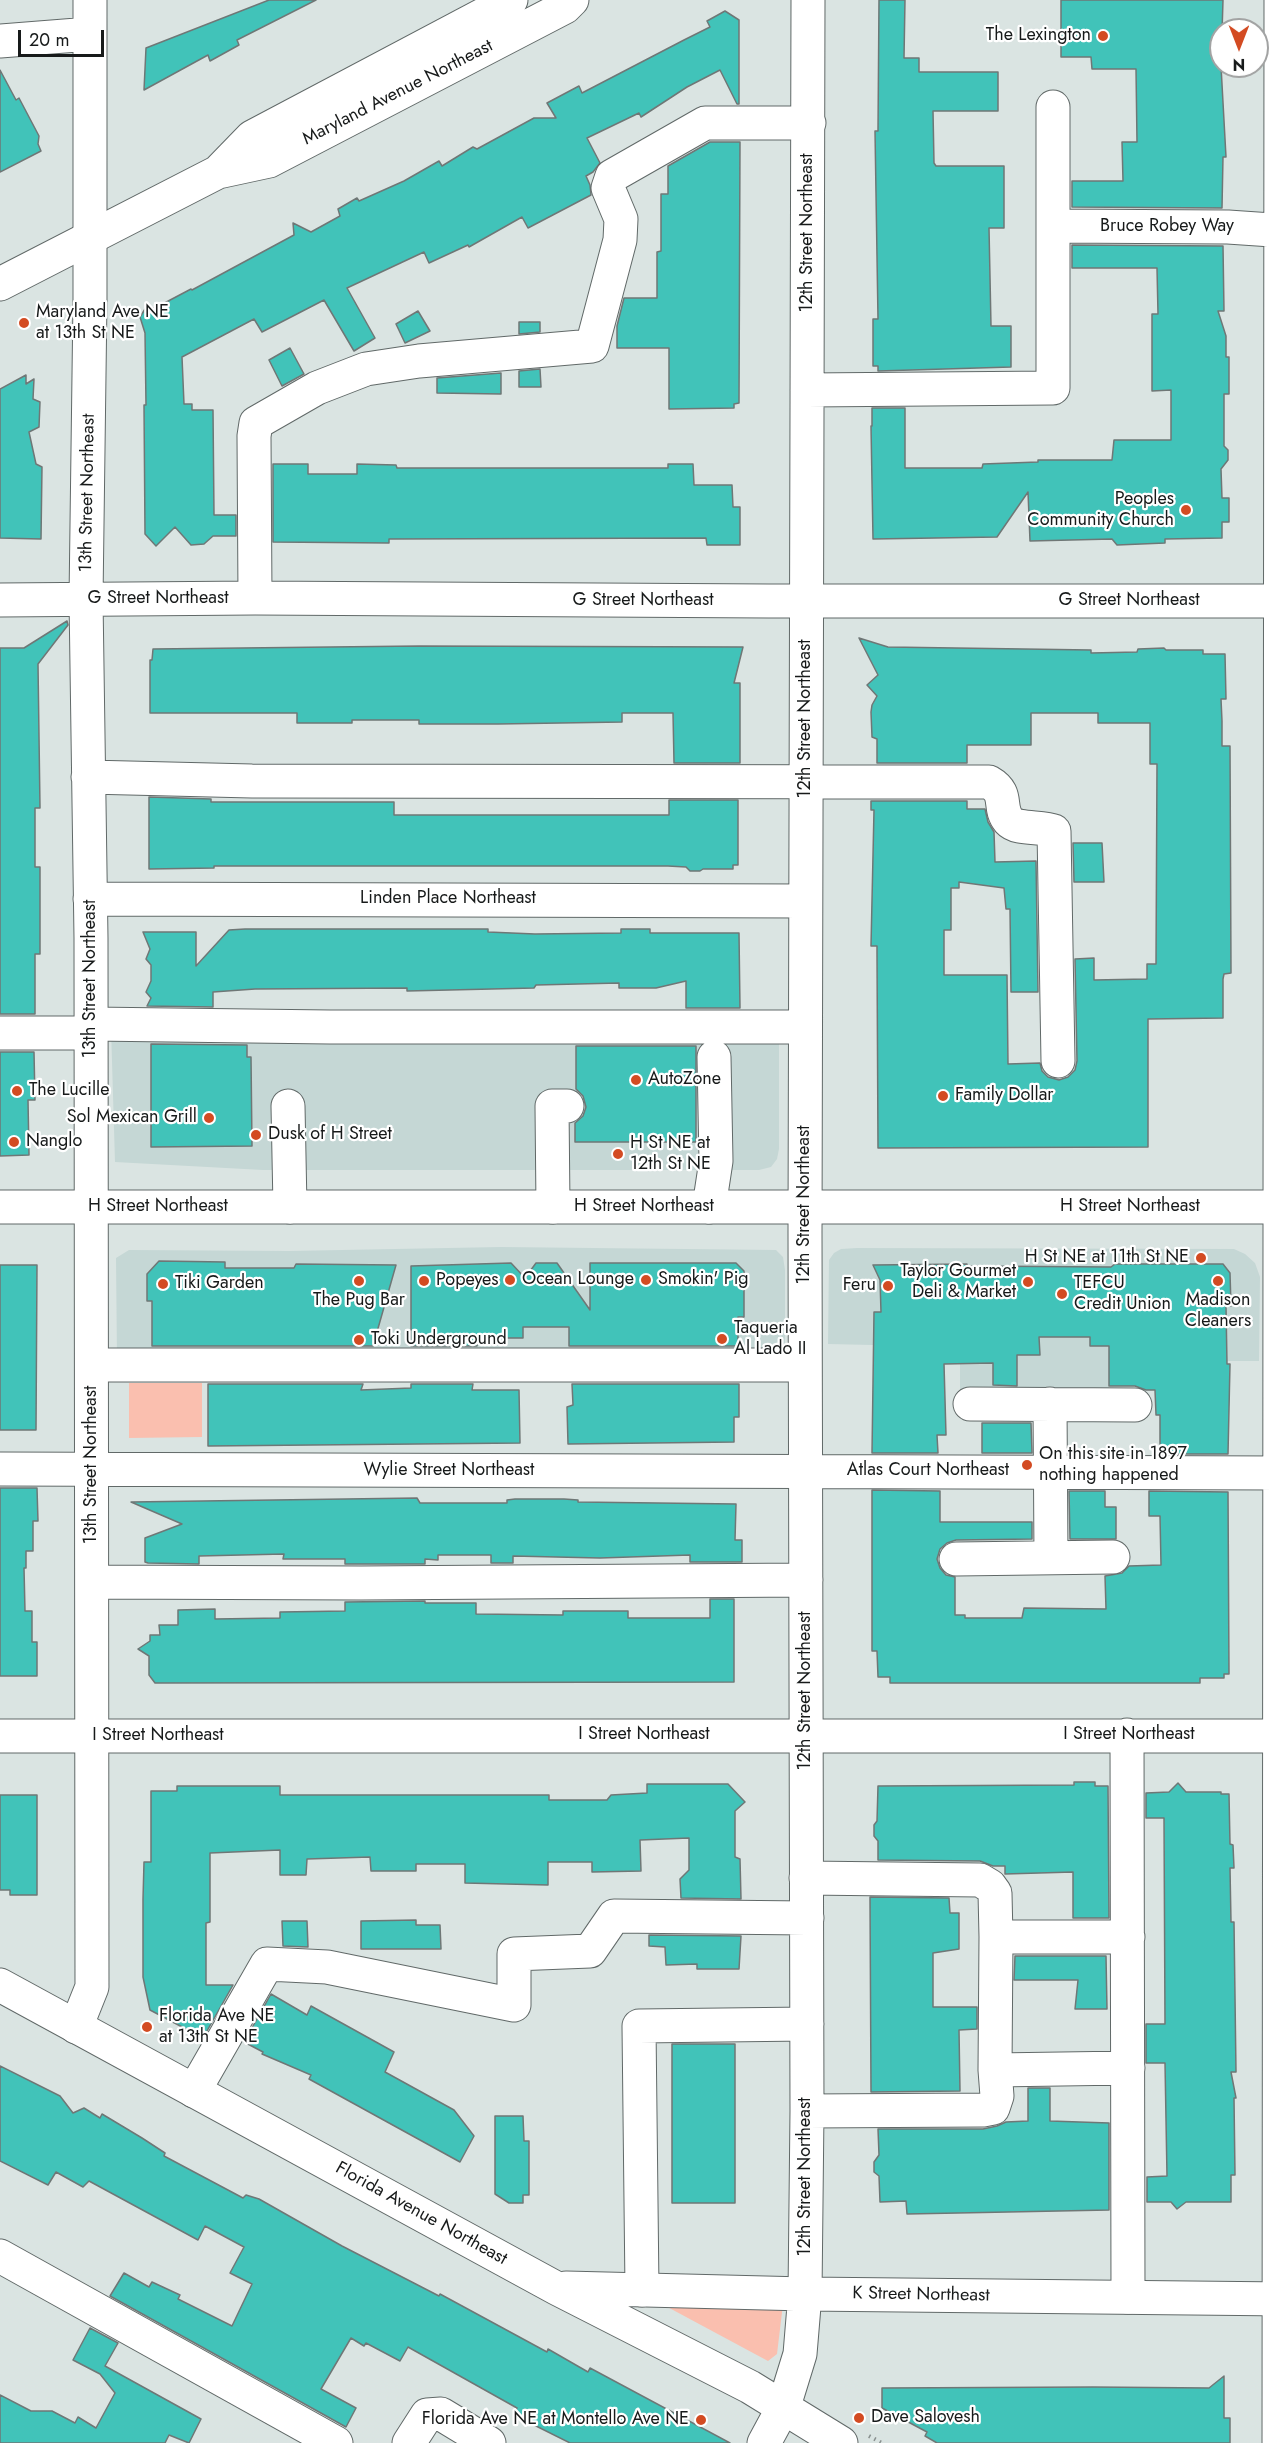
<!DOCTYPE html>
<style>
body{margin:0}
#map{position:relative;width:1287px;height:2443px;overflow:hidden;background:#dae4e2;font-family:Jost,sans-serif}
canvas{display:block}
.north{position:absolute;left:1209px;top:18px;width:60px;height:60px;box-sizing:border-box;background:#fff;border:2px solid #a2a3a3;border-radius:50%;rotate:180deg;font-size:16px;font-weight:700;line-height:24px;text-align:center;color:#171a1a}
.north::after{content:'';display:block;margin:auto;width:21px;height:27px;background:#d34b22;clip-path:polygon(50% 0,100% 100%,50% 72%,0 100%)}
.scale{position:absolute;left:18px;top:30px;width:86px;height:27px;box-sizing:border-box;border:3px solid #171a1a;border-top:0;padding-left:8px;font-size:18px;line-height:21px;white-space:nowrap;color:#171a1a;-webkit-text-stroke:4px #fff;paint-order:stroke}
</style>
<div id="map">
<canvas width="1287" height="2443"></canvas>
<div class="north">N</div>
<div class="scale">20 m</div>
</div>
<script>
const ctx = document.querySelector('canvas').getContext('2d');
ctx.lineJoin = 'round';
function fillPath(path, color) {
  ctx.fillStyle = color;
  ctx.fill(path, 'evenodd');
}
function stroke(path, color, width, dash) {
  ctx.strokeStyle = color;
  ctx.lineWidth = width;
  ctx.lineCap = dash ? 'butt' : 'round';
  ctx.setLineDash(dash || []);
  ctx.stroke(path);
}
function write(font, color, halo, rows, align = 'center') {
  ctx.font = font + ' Jost,sans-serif';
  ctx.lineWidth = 4.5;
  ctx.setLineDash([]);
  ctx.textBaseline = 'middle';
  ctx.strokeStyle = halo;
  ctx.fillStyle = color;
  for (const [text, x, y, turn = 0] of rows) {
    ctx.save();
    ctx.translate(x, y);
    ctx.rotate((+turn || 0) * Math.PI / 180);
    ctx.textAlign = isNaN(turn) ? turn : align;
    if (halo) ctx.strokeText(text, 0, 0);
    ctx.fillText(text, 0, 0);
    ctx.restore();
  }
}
fillPath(new Path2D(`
 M 111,1028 L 779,1029 L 779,1149 L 777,1159 L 771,1167 L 759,1170 L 263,1170 L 115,1162 Z
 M 501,1247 L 776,1250 L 783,1257 L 785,1270 L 785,1361 L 117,1359 L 116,1258 L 129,1250 L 289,1251 Z
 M 857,1248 L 1234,1249 L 1245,1254 L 1255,1263 L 1260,1277 L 1259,1361 L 1110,1361 L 1109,1390 L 960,1391 L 960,1347 L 828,1344 L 829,1260 L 834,1253 L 841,1249 Z`), '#c5d7d5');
fillPath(new Path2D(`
 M 129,1383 L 202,1383 L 202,1437 L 129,1438 Z
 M 660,2303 L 783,2304 L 777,2354 L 768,2361 Z`), '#fabfaf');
const building = new Path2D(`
 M 269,0 L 316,0 L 237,40 L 239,45 L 210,61 L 208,55 L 144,90 L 146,48 Z
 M 879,0 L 905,0 L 904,58 L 919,58 L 919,72 L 998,72 L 998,111 L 933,111 L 934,163 L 936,166 L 1004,166 L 1004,228 L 989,228 L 991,326 L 1011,326 L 1011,367 L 878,371 L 878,366 L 873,366 L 873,319 L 878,319 L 875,131 L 878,131 Z
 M 1061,0 L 1223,0 L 1221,66 L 1226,157 L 1223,157 L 1222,208 L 1072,207 L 1072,181 L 1123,181 L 1122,142 L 1137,142 L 1136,69 L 1092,69 L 1091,57 L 1061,57 Z
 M 725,11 L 739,20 L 739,104 L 737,104 L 720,70 L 687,87 L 641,117 L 639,113 L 587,138 L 600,163 L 593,172 L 586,176 L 590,185 L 591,195 L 528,228 L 522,217 L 469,247 L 468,245 L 429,263 L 424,252 L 347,288 L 375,338 L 354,351 L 324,300 L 262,332 L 254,319 L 182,357 L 184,404 L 192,404 L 192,410 L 213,410 L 214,515 L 236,515 L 236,536 L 213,536 L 204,544 L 191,545 L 175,527 L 156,546 L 145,534 L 144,405 L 146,405 L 145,333 L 140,317 L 145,309 L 155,308 L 191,289 L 192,290 L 294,235 L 293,223 L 311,232 L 340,216 L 338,209 L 357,198 L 359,201 L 404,181 L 439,161 L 442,166 L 473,147 L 477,149 L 534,118 L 556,118 L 547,103 L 579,86 L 582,93 L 684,40 L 710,27 L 707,21 Z
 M 0,70 L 16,100 L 19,98 L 39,136 L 38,144 L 41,151 L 0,172 Z
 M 710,142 L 740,142 L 739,403 L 734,404 L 734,408 L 669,409 L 669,348 L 617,348 L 617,326 L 624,298 L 657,298 L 657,252 L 661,251 L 661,194 L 668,194 L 668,166 Z
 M 1072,245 L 1223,246 L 1224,311 L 1218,311 L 1226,336 L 1226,357 L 1229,357 L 1229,394 L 1224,394 L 1224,446 L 1228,450 L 1228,460 L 1221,469 L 1222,498 L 1229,498 L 1229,522 L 1222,522 L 1222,538 L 1165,539 L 1165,543 L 1117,545 L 1112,539 L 1030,541 L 1028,492 L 997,537 L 873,539 L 871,426 L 872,426 L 872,408 L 905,408 L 905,468 L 982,468 L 983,464 L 1038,462 L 1038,460 L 1112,460 L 1114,440 L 1171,440 L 1171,390 L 1152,391 L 1152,314 L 1158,314 L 1157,268 L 1072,268 Z
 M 418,311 L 430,331 L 405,343 L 396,324 Z
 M 519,322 L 540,322 L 540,332 L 519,334 Z
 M 290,348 L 304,374 L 282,386 L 269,360 Z
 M 540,369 L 541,387 L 519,387 L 519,371 Z
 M 501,373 L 501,394 L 437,393 L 437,378 Z
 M 26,375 L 26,384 L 34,379 L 33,399 L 40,402 L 39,427 L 29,432 L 36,464 L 42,467 L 41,539 L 0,538 L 0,389 Z
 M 273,464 L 308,464 L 308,474 L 357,474 L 357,464 L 396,465 L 397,468 L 668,468 L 668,464 L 693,464 L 694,485 L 732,485 L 733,507 L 740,507 L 740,545 L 707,545 L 706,538 L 389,539 L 389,543 L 273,542 Z
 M 67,621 L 68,625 L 38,664 L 40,808 L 35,808 L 35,867 L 40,867 L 40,954 L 35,954 L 35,1014 L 0,1014 L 0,648 L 24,648 Z
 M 859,638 L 888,647 L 1091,650 L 1091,653 L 1137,652 L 1138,649 L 1164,648 L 1166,650 L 1203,650 L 1203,654 L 1225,654 L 1226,699 L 1221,699 L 1222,721 L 1222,746 L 1230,746 L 1231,973 L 1224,974 L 1223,979 L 1223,1018 L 1148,1019 L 1148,1147 L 878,1148 L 877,954 L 877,946 L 871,946 L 874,810 L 871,810 L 871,801 L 967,801 L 967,809 L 985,809 L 988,822 L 994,832 L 995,862 L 1036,861 L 1038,992 L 1011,992 L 1010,909 L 1006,909 L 1004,888 L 959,882 L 959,888 L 951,888 L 951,930 L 944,930 L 944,975 L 1007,975 L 1008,1064 L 1040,1063 L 1042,1071 L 1048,1077 L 1059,1080 L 1068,1077 L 1075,1070 L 1077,1061 L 1075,959 L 1094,958 L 1094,980 L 1147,979 L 1147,964 L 1156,964 L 1157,764 L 1150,764 L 1150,723 L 1098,723 L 1098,713 L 1031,713 L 1031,745 L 967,745 L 967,763 L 877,763 L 877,739 L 872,737 L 871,712 L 872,705 L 877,696 L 867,685 L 878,675 Z
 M 419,646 L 743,647 L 734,683 L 740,683 L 740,763 L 674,763 L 673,713 L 622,713 L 622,722 L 498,724 L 419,724 L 419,720 L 352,720 L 352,723 L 297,723 L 297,713 L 150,713 L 150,660 L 152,660 L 153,649 Z
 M 149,797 L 211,799 L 211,802 L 394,802 L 394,815 L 669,815 L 669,800 L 738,800 L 738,865 L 733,865 L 733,869 L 703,869 L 700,871 L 690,871 L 686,867 L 668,866 L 214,866 L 214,868 L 149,869 Z
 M 1073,843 L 1102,843 L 1104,882 L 1074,882 Z
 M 245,929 L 488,929 L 488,932 L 535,934 L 621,933 L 621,929 L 650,929 L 650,933 L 739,933 L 740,1008 L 686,1008 L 686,981 L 656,988 L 619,988 L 619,983 L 536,985 L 534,988 L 407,991 L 407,988 L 255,989 L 213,992 L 213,1007 L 147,1006 L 151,998 L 146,992 L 151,981 L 151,965 L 146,959 L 150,949 L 143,932 L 196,932 L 196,966 L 229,930 Z
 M 151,1044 L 247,1045 L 247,1057 L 251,1057 L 252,1146 L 151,1147 Z
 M 576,1046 L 696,1046 L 696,1142 L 575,1142 L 575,1123 L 583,1116 L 586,1107 L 583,1096 L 576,1089 Z
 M 0,1052 L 34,1052 L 35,1100 L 28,1100 L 29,1155 L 0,1156 Z
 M 159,1261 L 225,1262 L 225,1268 L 294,1268 L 296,1264 L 396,1265 L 373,1346 L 152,1346 L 152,1301 L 147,1301 L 147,1274 Z
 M 511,1263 L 525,1278 L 536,1263 L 557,1263 L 590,1310 L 590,1263 L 736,1263 L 744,1271 L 744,1317 L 738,1317 L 738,1346 L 569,1346 L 569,1327 L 523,1327 L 523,1338 L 478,1338 L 477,1346 L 411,1346 L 411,1266 Z
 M 967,1264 L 968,1266 L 1111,1267 L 1115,1264 L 1223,1264 L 1230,1273 L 1231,1306 L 1226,1306 L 1227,1364 L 1230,1364 L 1228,1454 L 1160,1454 L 1160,1415 L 1156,1415 L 1155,1390 L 1146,1390 L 1135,1386 L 1109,1386 L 1109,1346 L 1090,1346 L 1090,1337 L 1039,1337 L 1040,1355 L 1017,1355 L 1017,1386 L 993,1385 L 993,1363 L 944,1364 L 946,1435 L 937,1435 L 938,1453 L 872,1453 L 874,1312 L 881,1312 L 880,1280 L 873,1265 Z
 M 0,1265 L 37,1265 L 36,1430 L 0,1430 Z
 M 208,1384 L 363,1384 L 361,1390 L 411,1388 L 411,1384 L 473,1384 L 472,1390 L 519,1390 L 520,1443 L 208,1446 Z
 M 572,1384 L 739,1384 L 739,1417 L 734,1417 L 734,1442 L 568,1444 L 567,1407 L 573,1405 Z
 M 982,1423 L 1031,1423 L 1032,1453 L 982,1453 Z
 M 0,1488 L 37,1488 L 38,1521 L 33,1521 L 33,1551 L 26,1551 L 26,1568 L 24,1568 L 25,1611 L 32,1611 L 32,1642 L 37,1642 L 37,1676 L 0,1676 Z
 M 872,1490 L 940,1491 L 940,1522 L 1032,1522 L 1032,1539 L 956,1540 L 947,1543 L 940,1549 L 937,1559 L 940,1568 L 946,1575 L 955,1577 L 955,1615 L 965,1615 L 965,1618 L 1022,1618 L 1024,1608 L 1106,1609 L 1105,1576 L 1122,1573 L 1129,1566 L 1161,1565 L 1160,1516 L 1149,1516 L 1149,1491 L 1228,1492 L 1229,1674 L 1224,1674 L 1224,1678 L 1200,1678 L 1200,1683 L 890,1683 L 890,1677 L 878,1677 L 877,1651 L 872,1651 Z
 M 1069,1491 L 1105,1491 L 1105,1507 L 1116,1507 L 1116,1539 L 1070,1539 Z
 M 417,1498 L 420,1503 L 507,1503 L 507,1500 L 515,1499 L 564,1499 L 578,1500 L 578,1502 L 736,1504 L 735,1540 L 742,1540 L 742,1562 L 690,1562 L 690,1555 L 600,1558 L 513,1556 L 513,1563 L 491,1563 L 491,1555 L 438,1555 L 438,1560 L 425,1559 L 425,1564 L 345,1564 L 345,1559 L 283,1559 L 284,1554 L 199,1556 L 199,1564 L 148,1563 L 145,1562 L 145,1538 L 182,1524 L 131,1502 Z
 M 710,1599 L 734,1599 L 734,1682 L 155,1683 L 149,1675 L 149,1656 L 138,1649 L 150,1641 L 150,1635 L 160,1635 L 159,1625 L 178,1625 L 178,1610 L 215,1609 L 215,1619 L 280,1618 L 280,1612 L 345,1611 L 345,1602 L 425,1601 L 425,1603 L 476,1603 L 476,1614 L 563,1615 L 563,1611 L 628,1611 L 628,1618 L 710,1618 Z
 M 1074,1782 L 1095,1782 L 1095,1786 L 1108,1786 L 1109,1918 L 1073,1918 L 1073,1872 L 1005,1874 L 1005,1866 L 993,1866 L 980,1861 L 878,1860 L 878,1841 L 874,1836 L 874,1825 L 877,1821 L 878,1786 L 1074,1785 Z
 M 1178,1783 L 1186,1792 L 1221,1792 L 1221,1794 L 1229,1794 L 1230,1844 L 1233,1845 L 1234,1868 L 1230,1868 L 1231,1922 L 1234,1922 L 1236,2072 L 1231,2072 L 1236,2098 L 1234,2098 L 1235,2175 L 1231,2175 L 1231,2202 L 1186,2202 L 1177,2209 L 1171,2202 L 1147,2202 L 1147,2177 L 1167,2176 L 1165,2063 L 1146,2063 L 1146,2024 L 1165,2024 L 1164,1818 L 1146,1818 L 1146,1793 L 1169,1792 Z
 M 647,1784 L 728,1784 L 745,1802 L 735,1811 L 735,1857 L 740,1859 L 741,1899 L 681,1898 L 680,1879 L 689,1870 L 689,1838 L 640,1840 L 641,1871 L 592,1872 L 592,1862 L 548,1862 L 548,1885 L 465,1883 L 465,1864 L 416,1864 L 416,1871 L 371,1871 L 370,1857 L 307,1859 L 306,1875 L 280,1875 L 280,1850 L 210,1853 L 210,1922 L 206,1923 L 206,1985 L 233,1985 L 203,2038 L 150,2010 L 143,1977 L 143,1899 L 144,1862 L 151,1862 L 151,1791 L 177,1791 L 177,1786 L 280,1786 L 280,1795 L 549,1795 L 549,1800 L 607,1800 L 611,1795 L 647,1793 Z
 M 0,1795 L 37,1795 L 37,1895 L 10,1895 L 10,1890 L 0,1890 Z
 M 870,1897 L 949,1898 L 950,1913 L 959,1913 L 959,1949 L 933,1953 L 933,2007 L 977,2007 L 977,2029 L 959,2030 L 960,2091 L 871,2092 Z
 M 416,1920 L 416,1925 L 440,1925 L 441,1949 L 361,1949 L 361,1921 Z
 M 282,1921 L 307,1921 L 308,1947 L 283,1946 Z
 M 649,1935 L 741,1936 L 739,1969 L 697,1969 L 697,1964 L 666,1965 L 665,1947 L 649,1946 Z
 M 1015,1956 L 1106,1956 L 1107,2009 L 1075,2009 L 1078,1980 L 1014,1980 Z
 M 271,1994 L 307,2015 L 311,2006 L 394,2052 L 385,2072 L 454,2110 L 474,2136 L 460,2162 L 309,2079 L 311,2075 L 262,2054 L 263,2052 L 244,2042 Z
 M 672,2044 L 735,2044 L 735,2203 L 672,2203 Z
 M 0,2066 L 60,2096 L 73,2113 L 84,2108 L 100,2118 L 102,2114 L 142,2138 L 165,2153 L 164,2156 L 243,2198 L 246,2195 L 259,2199 L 342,2246 L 439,2296 L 440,2294 L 547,2352 L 548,2349 L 588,2372 L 590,2368 L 730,2443 L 570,2443 L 514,2415 L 517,2408 L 408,2347 L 400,2361 L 366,2343 L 364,2346 L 351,2338 L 321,2389 L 356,2408 L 346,2427 L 110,2296 L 124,2273 L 149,2287 L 152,2282 L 180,2295 L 178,2299 L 232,2326 L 252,2284 L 230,2273 L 244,2247 L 205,2226 L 198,2240 L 89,2181 L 83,2187 L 56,2172 L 48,2185 L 0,2161 Z
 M 1028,2088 L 1050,2088 L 1050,2121 L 1109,2123 L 1109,2210 L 907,2214 L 906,2201 L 880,2202 L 879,2176 L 874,2172 L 874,2162 L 879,2155 L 878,2129 L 983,2129 L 997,2126 L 1006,2122 L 1028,2121 Z
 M 495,2116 L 523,2116 L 524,2141 L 529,2141 L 529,2195 L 523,2195 L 523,2203 L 509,2203 L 495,2194 Z
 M 90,2328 L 118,2343 L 105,2366 L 201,2419 L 189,2443 L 169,2435 L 165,2443 L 0,2443 L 0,2395 L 31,2411 L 52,2411 L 75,2423 L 78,2417 L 96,2428 L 115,2393 L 100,2374 L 73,2360 Z
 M 1224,2376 L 1224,2418 L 1230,2418 L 1230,2443 L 937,2443 L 925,2436 L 927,2432 L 882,2408 L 882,2388 L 1093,2387 L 1209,2388 Z`);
fillPath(building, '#41c3b9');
stroke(building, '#6f7776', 1.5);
const minor = new Path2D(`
 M 0,41 L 90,34
 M 1053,107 L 1053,226
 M 807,390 L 1053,388 L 1053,226 L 1228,227 L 1287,231
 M 255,598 L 254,436 L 256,423 L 317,388 L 366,369 L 419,361 L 592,346 L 620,240 L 621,219 L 608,188 L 612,176 L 705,123 L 809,123
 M 0,600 L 255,598 L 769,601 L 1287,601
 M 88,777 L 252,781 L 989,782 C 1010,794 997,807 1009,821 C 1017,830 1042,826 1054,831 L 1058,1061
 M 90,899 L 805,901
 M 91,1024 L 330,1027 L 805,1027
 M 0,1033 L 91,1033
 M 288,1106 L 290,1207
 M 553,1207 L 552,1106 L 567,1106
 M 709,1207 L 716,1161 L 714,1057
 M 92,1365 L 805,1365
 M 970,1404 L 1135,1405
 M 1050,1404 L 1051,1558
 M 0,1469 L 1280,1473
 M 956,1559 L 1113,1557
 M 92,1582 L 361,1583 L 806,1580
 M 1127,1735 L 1128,2297
 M 0,1736 L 1287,1736
 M 806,1878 L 980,1880 L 990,1886 L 995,1893 L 996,1937
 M 1128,1937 L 996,1937 L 995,2070 L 1128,2068
 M 76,2027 L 92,1987 L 91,938 L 86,599 L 90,300 L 90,0
 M 194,2091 L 267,1964 L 327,1967 L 514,2005 L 514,1954 L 590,1951 L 614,1916 L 807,1918
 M 807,2111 L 983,2110 L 993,2108 L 997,2096 L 995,2070
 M 0,2256 L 336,2443
 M 642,2290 L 639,2026 L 807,2024
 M 805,2294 L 807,2111 L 805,1231 L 808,0
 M 409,2443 L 427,2415 L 441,2414 L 489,2443
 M 764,2443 L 784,2406
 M 1279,2443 L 1281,0`);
const major = new Path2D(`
 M 218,172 L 252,137 L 511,0
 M 0,284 L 218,172 L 269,161 L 565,7 L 572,0
 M 0,1207 L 1287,1207
 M 0,1985 L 556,2288 L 750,2387 L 841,2443
 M 566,2288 L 805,2294 L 1287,2299
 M 784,2406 L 800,2354 L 805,2294`);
stroke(minor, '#616968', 35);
stroke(major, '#616968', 35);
stroke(new Path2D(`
 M 869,2436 L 882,2443`), '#89908f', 4, [1.5, 4.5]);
stroke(minor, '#fff', 33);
stroke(major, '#fff', 33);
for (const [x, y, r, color] of [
 [1103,36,6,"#d34b22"],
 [24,323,6,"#d34b22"],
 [1186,510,6,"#d34b22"],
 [636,1080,6,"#d34b22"],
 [17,1091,6,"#d34b22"],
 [943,1096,6,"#d34b22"],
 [209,1118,6,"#d34b22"],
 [256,1135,6,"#d34b22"],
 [14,1142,6,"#d34b22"],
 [618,1154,6,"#d34b22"],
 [1201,1258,6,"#d34b22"],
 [510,1280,6,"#d34b22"],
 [646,1280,6,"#d34b22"],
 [359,1281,6,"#d34b22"],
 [424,1281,6,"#d34b22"],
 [1218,1281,6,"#d34b22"],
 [1028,1282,6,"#d34b22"],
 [163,1284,6,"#d34b22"],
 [888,1286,6,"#d34b22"],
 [1062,1294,6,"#d34b22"],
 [722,1339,6,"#d34b22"],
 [359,1340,6,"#d34b22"],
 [1027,1465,6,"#d34b22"],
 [147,2027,6,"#d34b22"],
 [859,2418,6,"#d34b22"],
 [701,2420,6,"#d34b22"]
]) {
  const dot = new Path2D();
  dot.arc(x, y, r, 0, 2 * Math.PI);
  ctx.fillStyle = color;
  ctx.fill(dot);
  stroke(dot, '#fff', 2);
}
write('18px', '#171a1a', '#fff', [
 ["The Lexington",1091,36,"right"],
 ["Maryland Ave NE",36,313],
 ["at 13th St NE",36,334],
 ["Peoples",1174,500,"right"],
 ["Community Church",1174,521,"right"],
 ["AutoZone",648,1080],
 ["The Lucille",29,1091],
 ["Family Dollar",955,1096],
 ["Sol Mexican Grill",197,1118,"right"],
 ["Dusk of H Street",268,1135],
 ["Nanglo",26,1142],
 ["H St NE at",630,1144],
 ["12th St NE",630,1165],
 ["H St NE at 11th St NE",1189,1258,"right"],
 ["Taylor Gourmet",1016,1272,"right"],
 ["Deli & Market",1016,1293,"right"],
 ["Ocean Lounge",522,1280],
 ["Smokin' Pig",658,1280],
 ["Popeyes",436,1281],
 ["Tiki Garden",175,1284],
 ["TEFCU",1074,1284],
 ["Credit Union",1074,1305],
 ["Feru",876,1286,"right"],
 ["The Pug Bar",359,1301,"center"],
 ["Madison",1218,1301,"center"],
 ["Cleaners",1218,1322,"center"],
 ["Taqueria",734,1329],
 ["Al Lado II",734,1350],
 ["Toki Underground",371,1340],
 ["On this site in 1897",1039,1455],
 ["nothing happened",1039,1476],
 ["Florida Ave NE",159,2017],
 ["at 13th St NE",159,2038],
 ["Dave Salovesh",871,2418],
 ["Florida Ave NE at Montello Ave NE",689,2420,"right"]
], 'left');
write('18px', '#171a1a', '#fff', [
 ["Maryland Avenue Northeast",398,93,-27],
 ["Bruce Robey Way",1167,227],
 ["12th Street Northeast",808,233,-90],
 ["13th Street Northeast",88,493,-89],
 ["G Street Northeast",158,599],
 ["G Street Northeast",643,601],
 ["G Street Northeast",1129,601],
 ["12th Street Northeast",806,719,-90],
 ["Linden Place Northeast",448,899],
 ["13th Street Northeast",91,979,-90],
 ["12th Street Northeast",805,1205,-90],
 ["H Street Northeast",158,1207],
 ["H Street Northeast",644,1207],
 ["H Street Northeast",1130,1207],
 ["13th Street Northeast",92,1465,-90],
 ["Wylie Street Northeast",449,1471],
 ["Atlas Court Northeast",928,1471],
 ["12th Street Northeast",806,1691,-90],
 ["I Street Northeast",644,1735],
 ["I Street Northeast",1129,1735],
 ["I Street Northeast",158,1736],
 ["12th Street Northeast",806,2177,-90],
 ["Florida Avenue Northeast",421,2214,29],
 ["K Street Northeast",921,2295,1]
]);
</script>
